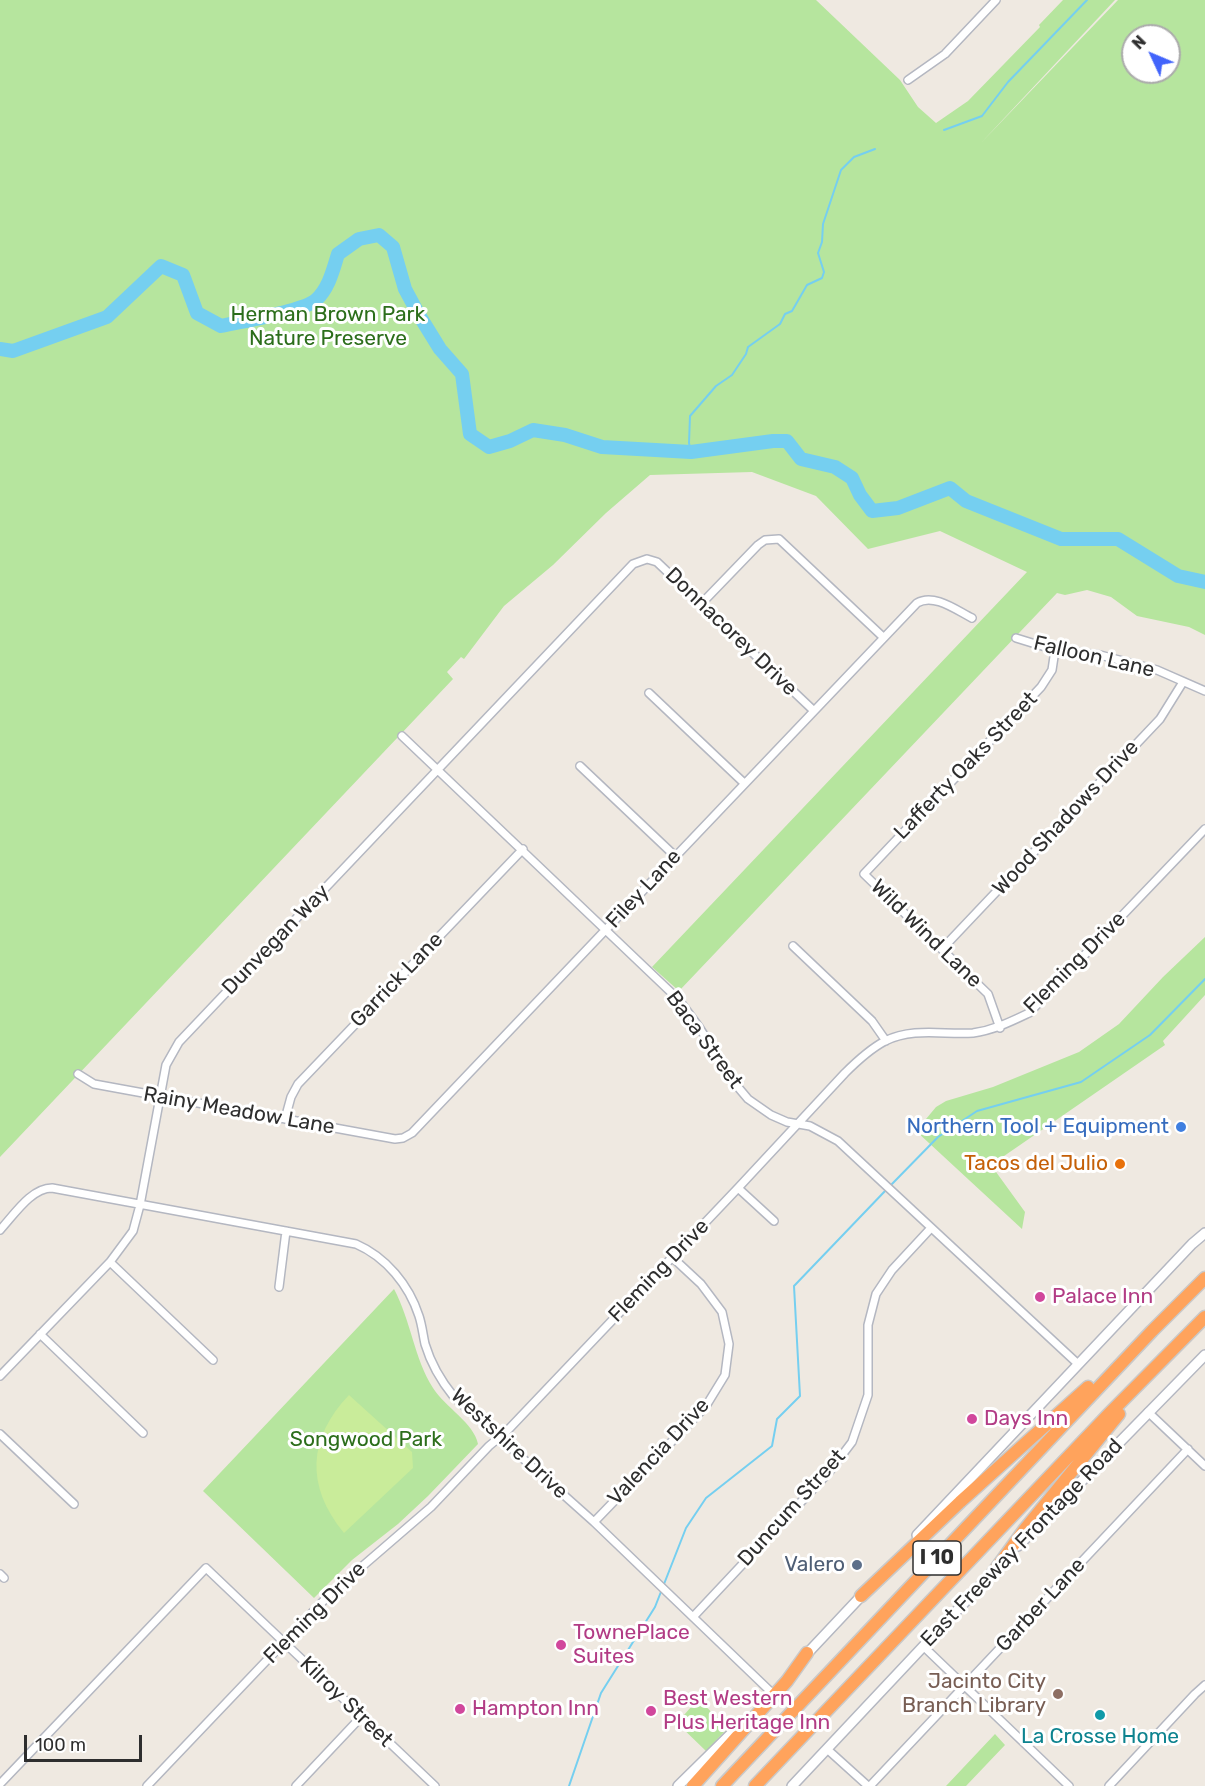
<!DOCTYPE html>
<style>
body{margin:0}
#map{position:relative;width:1205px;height:1786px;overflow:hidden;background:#efe9e1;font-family:Rubik,sans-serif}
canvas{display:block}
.north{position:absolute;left:1121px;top:24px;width:60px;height:60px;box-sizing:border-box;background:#fff;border:2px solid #ababab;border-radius:50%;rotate:314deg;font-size:16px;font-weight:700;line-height:24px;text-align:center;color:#2e2e2e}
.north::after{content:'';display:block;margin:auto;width:21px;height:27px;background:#4264fb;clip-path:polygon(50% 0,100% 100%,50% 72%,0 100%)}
.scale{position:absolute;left:24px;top:1735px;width:118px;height:27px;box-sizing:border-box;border:3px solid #2e2e2e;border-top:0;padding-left:8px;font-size:18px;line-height:21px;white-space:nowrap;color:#2e2e2e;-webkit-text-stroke:4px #fff;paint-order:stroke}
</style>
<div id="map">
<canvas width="1205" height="1786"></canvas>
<div class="north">N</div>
<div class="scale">100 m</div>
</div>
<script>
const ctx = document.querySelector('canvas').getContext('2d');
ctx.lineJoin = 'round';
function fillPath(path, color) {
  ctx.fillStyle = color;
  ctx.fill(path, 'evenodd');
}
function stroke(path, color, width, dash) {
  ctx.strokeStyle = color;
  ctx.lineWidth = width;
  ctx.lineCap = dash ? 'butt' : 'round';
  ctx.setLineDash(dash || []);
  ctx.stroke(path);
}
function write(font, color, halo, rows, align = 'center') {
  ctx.font = font + ' Rubik,sans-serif';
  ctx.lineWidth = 6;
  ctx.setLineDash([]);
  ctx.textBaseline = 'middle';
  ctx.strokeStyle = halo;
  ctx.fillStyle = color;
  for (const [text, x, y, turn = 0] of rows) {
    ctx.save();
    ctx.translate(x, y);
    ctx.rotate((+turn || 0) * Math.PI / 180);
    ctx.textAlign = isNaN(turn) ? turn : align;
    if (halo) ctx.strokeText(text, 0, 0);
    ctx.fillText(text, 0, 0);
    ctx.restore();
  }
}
fillPath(new Path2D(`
 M 0,0 L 816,0 L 900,80 L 918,107 L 936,123 L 968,101 L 1040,27 L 1039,25 L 1063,0 L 1115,0 L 980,144 L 1118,0 L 1205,0 L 1205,635 L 1189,627 L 1137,616 L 1111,597 L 1087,590 L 1065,595 L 1057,593 L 679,991 L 652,967 L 1027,572 L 940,531 L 868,549 L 816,496 L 752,472 L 650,475 L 606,513 L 553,565 L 504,606 L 464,659 L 461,657 L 447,672 L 453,679 L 0,1157 ZM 1133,36 L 1169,36 L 1169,72 L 1133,72 Z
 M 1205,937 L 1205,995 L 1163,1041 L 1165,1045 L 991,1165 L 1025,1212 L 1022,1229 L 916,1131 L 936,1107 L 946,1101 L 993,1087 L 1079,1052 L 1119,1024 L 1163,977 Z
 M 394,1289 C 411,1321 414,1358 433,1388 C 445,1407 474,1423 478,1444 L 428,1496 L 398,1524 L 352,1560 L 314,1598 L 203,1491 Z
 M 698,1699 L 728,1728 L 706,1751 L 677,1723 Z
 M 995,1734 L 1005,1745 L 966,1786 L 946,1786 Z`), '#b6e59e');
fillPath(new Path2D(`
 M 349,1395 L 412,1452 L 413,1468 L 344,1533 C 305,1486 308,1438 349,1395 Z`), '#c9ec9a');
stroke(new Path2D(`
 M 944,130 L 982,116 L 1008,82 L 1087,0
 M 691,452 L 689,443 L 690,416 L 716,386 L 732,375 L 746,354 L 748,347 L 780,324 L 785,314 L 792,311 L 807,285 L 822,278 L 824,272 L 818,253 L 822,242 L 823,224 L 841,170 L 854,157 L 875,149
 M 890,1186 L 938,1137 L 977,1111 L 1081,1082 L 1150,1035 L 1205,979
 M 569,1786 L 601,1693 L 655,1607 L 686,1528 L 706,1498 L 772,1446 L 777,1419 L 800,1396 L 794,1286 L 886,1190`), '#75cff0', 2);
stroke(new Path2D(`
 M 0,349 L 13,351 L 107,317 L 161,266 L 183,275 L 197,313 L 221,326 C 240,322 304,311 316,300 C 329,288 333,270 338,254 L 359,239 L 379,235 L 393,247 L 405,289 L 419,315 L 440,349 L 462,374 L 470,434 L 489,447 L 510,441 L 533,430 L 565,435 L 602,447 L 691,452 L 773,441 L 787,441 L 801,459 L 835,467 L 852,478 L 860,495 L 872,511 L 898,508 L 950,488 L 966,501 L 1061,539 L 1118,539 L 1178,576 L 1205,582`), '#75cff0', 14);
const minor = new Path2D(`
 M 908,80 L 945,54 L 996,0
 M 702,603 L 758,545 L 765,540 L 779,539 L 883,637
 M 1016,638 L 1055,650 L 1100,655 L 1157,670 L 1205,691
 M 649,693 L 744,783
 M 402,736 L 679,1000 L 699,1027 L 732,1080 L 748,1099 L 771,1115 L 787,1122 L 810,1126 L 838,1141 L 1078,1364
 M 580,766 L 675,856
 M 793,946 L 872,1021 L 886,1041
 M 942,949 L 1160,719 L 1183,682
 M 1000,1028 L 988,994 L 864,874 L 1041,687 L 1052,670 L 1055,650
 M 78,1074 L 94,1084 L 395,1139 L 403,1138 L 412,1133 L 917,603 C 934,593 956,610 972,618
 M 285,1119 L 291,1097 L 298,1084 L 523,849
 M 738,1188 L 774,1221
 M 0,1230 C 14,1215 31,1188 52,1188 L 356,1244 C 386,1257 409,1285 419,1316 C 422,1325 423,1335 425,1344 C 431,1364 441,1381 454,1397 L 594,1522 L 771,1692
 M 110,1262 L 213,1360
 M 279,1287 L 286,1231
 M 40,1334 L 143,1433
 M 0,1376 L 110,1262 L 133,1231 L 140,1205 L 166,1065 L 179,1042 L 633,564 L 647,559 L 657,562 L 813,710
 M 1148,1412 L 1205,1466
 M 0,1434 L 74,1504
 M 594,1522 L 706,1406 L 725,1375 L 729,1344 L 722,1312 L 701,1284 L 672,1257
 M 0,1574 L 4,1578
 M 693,1617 L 830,1471 L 852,1442 L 868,1395 L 868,1325 L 876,1294 L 892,1270 L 931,1228
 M 923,1646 L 1069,1786
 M 827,1749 L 868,1786
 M 0,1784 L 206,1568 L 435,1786
 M 147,1786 L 329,1595 L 431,1507 L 489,1446 L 507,1431 L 738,1188 L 845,1073 C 857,1061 870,1049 885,1041 C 914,1027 943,1035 973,1033 C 994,1030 1010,1022 1029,1013 L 1205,829
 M 296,1786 L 362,1716
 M 870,1786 L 1188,1449
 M 1109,1786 L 1195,1694 L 1205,1685`);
const secondary = new Path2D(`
 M 917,1535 L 1192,1244 L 1205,1233
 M 1018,1546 L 1205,1355
 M 803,1658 L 865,1592
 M 678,1786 L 738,1727
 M 792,1786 L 996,1569`);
const motorway = new Path2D(`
 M 993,1573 L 1025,1529 L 1119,1414
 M 861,1596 L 960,1502 L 1088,1387
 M 693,1786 L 787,1681 L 807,1653
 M 722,1786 L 1152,1331 L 1205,1278
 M 755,1786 L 1109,1414 L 1205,1317`);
stroke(minor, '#b4b7c1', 10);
stroke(secondary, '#b4b7c1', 12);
stroke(motorway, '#c9c9c9', 15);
stroke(minor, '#fff', 7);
stroke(secondary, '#fff', 9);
stroke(motorway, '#ffa35c', 12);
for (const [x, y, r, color] of [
 [1181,1127,6,"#3f7fe0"],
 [1120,1164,6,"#e8710a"],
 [1040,1297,6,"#d1479c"],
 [972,1419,6,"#d1479c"],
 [857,1565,6,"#5c6f8a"],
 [561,1645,6,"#d1479c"],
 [1058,1694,6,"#8d6e63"],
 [460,1709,6,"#d1479c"],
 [651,1711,6,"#d1479c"],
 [1100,1715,6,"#0f9aa8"]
]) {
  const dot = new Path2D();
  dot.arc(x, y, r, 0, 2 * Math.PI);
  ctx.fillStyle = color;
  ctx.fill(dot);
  stroke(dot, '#fff', 2);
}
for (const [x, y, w] of [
 [937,1558,48]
]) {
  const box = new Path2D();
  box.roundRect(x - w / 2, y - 17, w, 34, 4.5);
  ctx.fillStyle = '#fff';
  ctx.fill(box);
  stroke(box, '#2e2e2e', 1.5);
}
write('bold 20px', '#2e2e2e', null, [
 ["I 10",937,1558]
]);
write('21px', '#2c6e1b', '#fff', [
 ["Herman Brown Park",328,315],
 ["Nature Preserve",328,339],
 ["Songwood Park",366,1440]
]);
write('21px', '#2e2e2e', '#fff', [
 ["Donnacorey Drive",731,632,44],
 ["Falloon Lane",1094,657,13],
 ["Lafferty Oaks Street",966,766,-46],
 ["Wood Shadows Drive",1066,818,-47],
 ["Filey Lane",644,889,-47],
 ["Wild Wind Lane",926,934,44],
 ["Dunvegan Way",276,940,-46],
 ["Fleming Drive",1075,963,-45],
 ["Garrick Lane",397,980,-46],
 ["Baca Street",704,1040,54],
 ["Rainy Meadow Lane",239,1111,10],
 ["Fleming Drive",659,1271,-46],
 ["Westshire Drive",509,1444,43],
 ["Valencia Drive",659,1452,-47],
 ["Duncum Street",792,1508,-48],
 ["East Freeway Frontage Road",1022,1543,-46],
 ["Garber Lane",1041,1605,-47],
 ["Fleming Drive",315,1613,-45],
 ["Kilroy Street",346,1702,44]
]);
write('21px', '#366cbe', '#fff', [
 ["Northern Tool + Equipment",1169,1127]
], 'right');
write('21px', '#c56008', '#fff', [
 ["Tacos del Julio",1108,1164]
], 'right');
write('21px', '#b23c85', '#fff', [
 ["Palace Inn",1052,1297],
 ["Days Inn",984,1419],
 ["TownePlace",573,1633],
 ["Suites",573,1657],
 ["Best Western",663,1699],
 ["Plus Heritage Inn",663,1723],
 ["Hampton Inn",472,1709]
], 'left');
write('21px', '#4e5e75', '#fff', [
 ["Valero",845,1565]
], 'right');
write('21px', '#785e54', '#fff', [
 ["Jacinto City",1046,1682],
 ["Branch Library",1046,1706]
], 'right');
write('21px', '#0d838f', '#fff', [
 ["La Crosse Home",1100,1737]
]);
</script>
